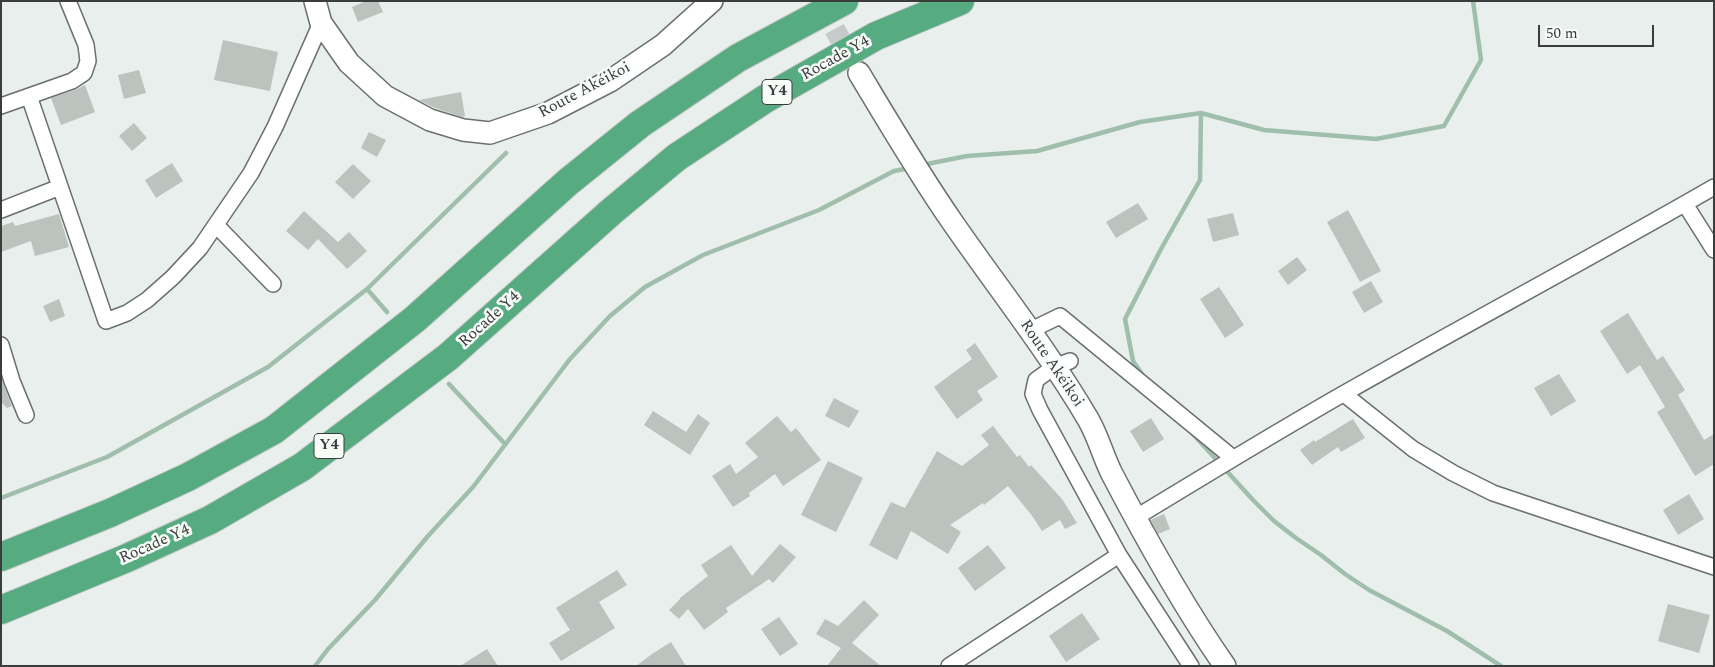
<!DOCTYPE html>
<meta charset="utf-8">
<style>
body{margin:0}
#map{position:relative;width:1715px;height:667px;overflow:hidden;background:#e9efec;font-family:Spectral,serif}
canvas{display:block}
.frame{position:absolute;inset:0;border:2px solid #3b3d3c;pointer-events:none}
.scale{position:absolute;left:1538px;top:25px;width:116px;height:22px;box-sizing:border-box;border:2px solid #3b3d3c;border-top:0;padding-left:6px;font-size:15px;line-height:18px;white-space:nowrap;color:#3b3d3c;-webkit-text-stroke:4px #f7fcf9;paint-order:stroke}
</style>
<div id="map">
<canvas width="1715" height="667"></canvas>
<div class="frame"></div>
<div class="scale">50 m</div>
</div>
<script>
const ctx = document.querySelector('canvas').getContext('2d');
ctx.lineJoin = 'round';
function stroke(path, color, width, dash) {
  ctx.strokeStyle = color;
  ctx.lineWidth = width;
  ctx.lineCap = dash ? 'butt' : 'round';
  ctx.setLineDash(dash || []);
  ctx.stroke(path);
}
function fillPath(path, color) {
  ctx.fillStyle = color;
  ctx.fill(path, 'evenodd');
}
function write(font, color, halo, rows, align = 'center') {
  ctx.font = font + ' Spectral,serif';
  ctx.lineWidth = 5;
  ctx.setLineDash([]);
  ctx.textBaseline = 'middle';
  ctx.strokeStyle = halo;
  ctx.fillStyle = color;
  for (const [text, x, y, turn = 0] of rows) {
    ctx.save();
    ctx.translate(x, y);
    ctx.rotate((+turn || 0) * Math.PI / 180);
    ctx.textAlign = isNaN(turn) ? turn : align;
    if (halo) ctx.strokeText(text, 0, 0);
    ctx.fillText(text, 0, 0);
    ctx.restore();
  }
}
stroke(new Path2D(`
 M 922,165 L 967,156 L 1037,151 L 1140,122 L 1201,113 L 1264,130 L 1376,139 L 1444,126 L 1481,60 L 1473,1
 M 367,289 L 387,312
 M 1144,377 L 1133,361 L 1125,319 L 1161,249 L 1200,180 L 1201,113
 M 449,384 L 505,444
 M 1193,434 L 1253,500 L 1274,521 L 1296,538 L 1321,555 L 1345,574 L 1369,590 L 1447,631 L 1501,666
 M 1,498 L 107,457 L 268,367 L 367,289 L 506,153
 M 315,666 L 328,649 L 375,600 L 428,536 L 473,487 L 570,359 L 610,316 L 645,287 L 703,255 L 819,210 L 894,171 L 910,168`), '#a0beac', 4.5);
fillPath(new Path2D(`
 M 366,1 L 378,1 L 383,12 L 358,22 L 352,7 Z
 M 223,40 L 278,52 L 270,91 L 214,80 Z
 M 139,70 L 146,93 L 124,99 L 118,75 Z
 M 85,85 L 95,112 L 61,125 L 51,98 L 75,90 Z
 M 461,92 L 465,116 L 462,117 L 435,108 L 419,100 Z
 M 134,123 L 147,138 L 132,151 L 119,136 Z
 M 369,132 L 386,140 L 377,157 L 361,148 Z
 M 172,163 L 183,181 L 156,198 L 145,180 Z
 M 353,164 L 371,181 L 353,199 L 335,182 Z
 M 1138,203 L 1148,219 L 1116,238 L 1106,222 Z
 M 1348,210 L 1381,271 L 1360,282 L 1327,222 Z
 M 304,211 L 338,242 L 349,232 L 367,251 L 347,269 L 318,239 L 308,250 L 286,231 Z
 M 1233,213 L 1239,235 L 1213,242 L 1207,219 Z
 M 59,214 L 69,247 L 35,256 L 31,241 L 1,252 L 1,226 L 13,222 L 15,226 Z
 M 1297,257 L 1307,270 L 1288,285 L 1278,271 Z
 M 1371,281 L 1383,302 L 1364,313 L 1352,292 Z
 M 1219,287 L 1244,325 L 1225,338 L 1200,299 Z
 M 59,299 L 65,316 L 50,322 L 43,306 Z
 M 1628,313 L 1657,360 L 1663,356 L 1685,390 L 1678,395 L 1704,440 L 1714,434 L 1714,464 L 1695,476 L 1657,412 L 1665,407 L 1640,365 L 1627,374 L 1600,331 Z
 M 975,343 L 998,377 L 977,391 L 983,400 L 957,419 L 934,387 L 972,359 L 966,350 Z
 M 1559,374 L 1576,401 L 1551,416 L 1534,388 Z
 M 1,378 L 12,406 L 7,408 L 1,402 Z
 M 834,398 L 859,411 L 849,428 L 825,416 Z
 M 653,411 L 686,432 L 698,414 L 710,423 L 690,455 L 644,425 Z
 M 777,416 L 791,432 L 796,428 L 821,460 L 783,486 L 775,474 L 749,493 L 750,496 L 733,507 L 712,476 L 730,464 L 736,474 L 758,457 L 745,443 Z
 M 1151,418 L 1164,439 L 1143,452 L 1130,431 Z
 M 1353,419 L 1365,438 L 1341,452 L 1338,447 L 1312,465 L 1300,450 L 1314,440 L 1315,442 Z
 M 993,426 L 1017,457 L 1020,455 L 1029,467 L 1031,465 L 1062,499 L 1077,523 L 1065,529 L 1060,520 L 1042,531 L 1033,517 L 1008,486 L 984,505 L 983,503 L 950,525 L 961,532 L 948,554 L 911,531 L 897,560 L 869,545 L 891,502 L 905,508 L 937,451 L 962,466 L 989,445 L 981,435 Z
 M 828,461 L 863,478 L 836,532 L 801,515 Z
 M 1689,494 L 1704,519 L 1678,535 L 1663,510 Z
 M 1164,514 L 1170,529 L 1158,534 L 1150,520 Z
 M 780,544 L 796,557 L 773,583 L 769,579 L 726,608 L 728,612 L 704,630 L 688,609 L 679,619 L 669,610 L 680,599 L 680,598 L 708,576 L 701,565 L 731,545 L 752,576 Z
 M 988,545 L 1006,568 L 975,591 L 958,568 Z
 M 617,570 L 627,585 L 599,602 L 615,628 L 561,661 L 549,643 L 570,630 L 556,608 Z
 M 864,600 L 879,615 L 852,643 L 881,666 L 827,666 L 841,648 L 816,634 L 825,619 L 838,626 Z
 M 1668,604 L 1710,615 L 1699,653 L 1658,641 Z
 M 1082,613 L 1100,639 L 1066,662 L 1049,636 Z
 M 779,617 L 798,644 L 780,656 L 761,629 Z
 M 671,642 L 686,666 L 636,666 L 652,654 Z
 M 487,649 L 498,666 L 460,666 Z`), '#bcc2be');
stroke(new Path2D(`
 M 819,1 L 855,66`), '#c6cbc9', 21, [21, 11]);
const street = new Path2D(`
 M 29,96 L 106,321 L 127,313 L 147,300 L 173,277 L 200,248 L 251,173 L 275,127 L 321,23
 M 1,106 L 72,81 L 84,73 L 88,61 L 86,45 L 68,1
 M 1685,204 L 1714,250
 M 1,210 L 60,187
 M 216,225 L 273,284
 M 1029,331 L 1060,316 L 1233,458
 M 1,345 L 12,381 L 26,415
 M 1070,361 L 1054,367 L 1036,380 L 1033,394 L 1040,410 L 1119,555
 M 1344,394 L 1413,449 L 1453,473 L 1493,493 L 1714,567
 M 1135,518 C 1204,476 1273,434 1343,394 C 1466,324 1591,258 1714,187
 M 949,666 L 1119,555 L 1191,666`);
const secondary = new Path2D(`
 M 315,1 L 321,23 L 349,63 L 385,96 L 430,120 L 463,130 L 490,133 L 548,113 L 610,81 L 663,45 L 712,1
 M 859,73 C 889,123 919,174 953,223 C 998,288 1048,351 1088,419 C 1098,436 1103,456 1112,474 C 1146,539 1183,606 1225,666`);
const highway = new Path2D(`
 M 1,557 L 110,513 L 188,477 L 274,430 L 415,319 L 568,182 L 640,124 L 738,58 L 844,1
 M 1,610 L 127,558 L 210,520 L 302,467 L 448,357 L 612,211 L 677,157 L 765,99 L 876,36 L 960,1`);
stroke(street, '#6b706d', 18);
stroke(secondary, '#6b706d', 24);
stroke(highway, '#c8c9c8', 30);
stroke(street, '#fff', 15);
stroke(secondary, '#fff', 21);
stroke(highway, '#56ab80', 28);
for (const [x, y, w] of [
 [777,92,30],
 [329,446,30]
]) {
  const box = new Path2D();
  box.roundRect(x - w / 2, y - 12.5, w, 25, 4);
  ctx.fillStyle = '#f7fcf9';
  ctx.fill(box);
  stroke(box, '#3b3d3c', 1);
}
write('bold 15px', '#3b3d3c', null, [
 ["Y4",777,92],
 ["Y4",329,446]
]);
write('16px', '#3b3d3c', '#f7fcf9', [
 ["Rocade Y4",836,59,-29],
 ["Route Akéikoi",585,91,-28],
 ["Rocade Y4",490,320,-42],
 ["Route Akéikoi",1051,364,56],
 ["Rocade Y4",155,545,-24]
]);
</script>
